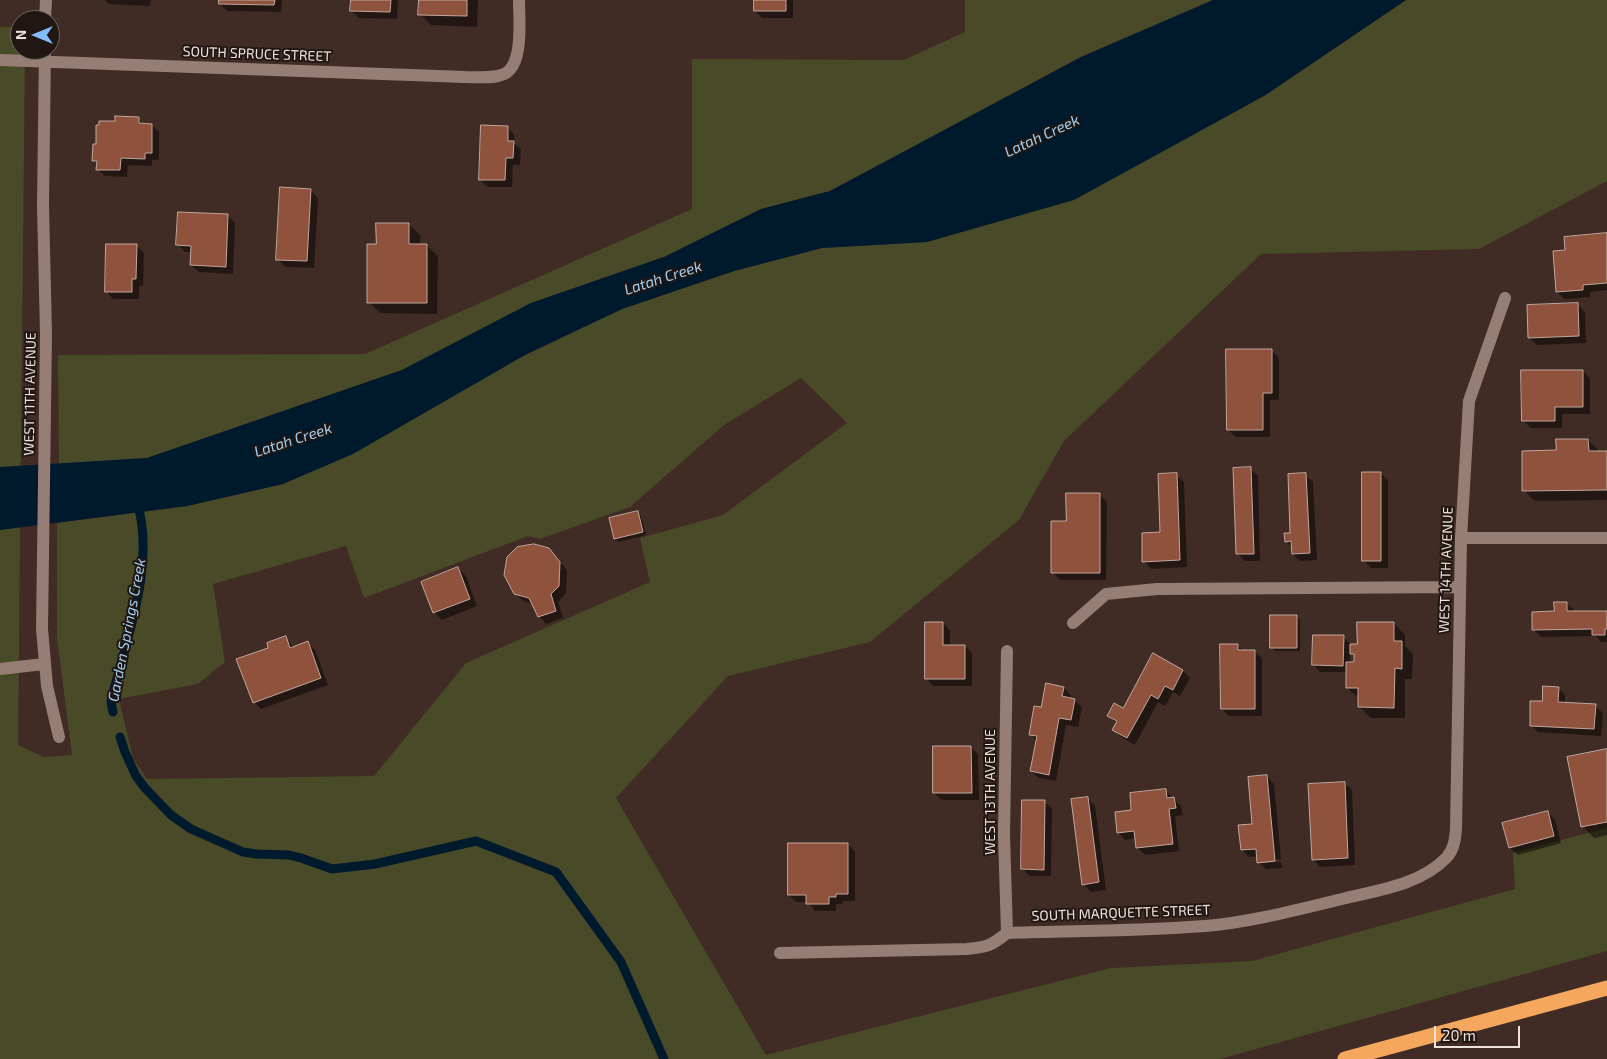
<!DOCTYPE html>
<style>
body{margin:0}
#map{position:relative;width:1607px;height:1059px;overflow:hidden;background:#402c24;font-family:"Exo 2",sans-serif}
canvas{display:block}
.north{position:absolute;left:10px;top:10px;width:50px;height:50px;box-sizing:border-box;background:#201713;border:1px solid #726763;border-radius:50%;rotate:270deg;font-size:14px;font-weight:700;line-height:20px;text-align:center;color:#eee0db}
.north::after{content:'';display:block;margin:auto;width:18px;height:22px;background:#84bcfb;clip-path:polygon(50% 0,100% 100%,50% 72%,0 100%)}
.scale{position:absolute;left:1434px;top:1026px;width:86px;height:22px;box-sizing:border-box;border:2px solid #eee0db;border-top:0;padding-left:6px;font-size:15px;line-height:18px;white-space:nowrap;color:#eee0db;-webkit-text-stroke:4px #201713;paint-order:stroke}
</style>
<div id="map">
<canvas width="1607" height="1059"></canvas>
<div class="north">N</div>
<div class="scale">20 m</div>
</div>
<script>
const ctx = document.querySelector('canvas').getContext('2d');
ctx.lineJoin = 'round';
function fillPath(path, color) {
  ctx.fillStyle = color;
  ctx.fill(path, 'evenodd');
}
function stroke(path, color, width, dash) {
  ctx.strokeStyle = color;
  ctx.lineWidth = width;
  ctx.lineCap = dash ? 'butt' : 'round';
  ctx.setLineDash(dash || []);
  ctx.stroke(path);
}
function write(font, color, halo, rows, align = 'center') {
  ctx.font = font + ' "Exo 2",sans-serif';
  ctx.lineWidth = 4;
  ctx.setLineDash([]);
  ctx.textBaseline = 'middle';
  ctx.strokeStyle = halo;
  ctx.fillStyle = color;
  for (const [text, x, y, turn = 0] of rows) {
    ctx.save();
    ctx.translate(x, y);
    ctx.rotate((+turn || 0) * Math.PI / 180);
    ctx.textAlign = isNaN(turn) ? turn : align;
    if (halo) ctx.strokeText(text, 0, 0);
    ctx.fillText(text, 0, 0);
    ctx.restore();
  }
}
fillPath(new Path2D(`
 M 965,0 L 1213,0 L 1081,57 L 830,191 L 761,209 L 664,257 L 531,303 L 402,370 L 147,458 L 59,464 L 58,355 L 365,354 L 692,209 L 692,59 L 904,60 L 965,32 Z
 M 1406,0 L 1607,0 L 1607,181 L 1479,249 L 1261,254 L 1064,441 L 1019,520 L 870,642 L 728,676 L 616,798 L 766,1055 L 1111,968 L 1252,961 L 1515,889 L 1513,853 L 1607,828 L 1607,951 L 1220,1059 L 0,1059 L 0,27 L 20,27 L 20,50 L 25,50 L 18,745 L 44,757 L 72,755 L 57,638 L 57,523 L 187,506 L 283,484 L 525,355 L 622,309 L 734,271 L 822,248 L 927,242 L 1264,96 ZM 801,378 L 847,423 L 723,515 L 640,538 L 650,582 L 466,663 L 374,776 L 147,779 L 133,758 L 119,699 L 198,684 L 225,662 L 213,584 L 346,546 L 364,598 L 528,536 L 540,539 L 630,507 L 724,425 Z`), '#494a27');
fillPath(new Path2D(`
 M 1213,0 L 1406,0 L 1264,96 L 1074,200 L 927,242 L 822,248 L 734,271 L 622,309 L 525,355 L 353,454 L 283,484 L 187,506 L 0,530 L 0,467 L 147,458 L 402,370 L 531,303 L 664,257 L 761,209 L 830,191 L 1081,57 Z`), '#001a2d');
fillPath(new Path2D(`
 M 105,0 L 151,0 L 150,6 L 109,4 Z
 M 220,0 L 282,0 L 281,12 L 227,11 L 220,4 Z
 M 352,0 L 398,0 L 397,19 L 359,18 L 352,11 Z
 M 420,0 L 478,0 L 477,27 L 431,25 L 420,14 Z
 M 755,0 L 793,0 L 793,18 L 762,18 L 755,11 Z
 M 138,118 L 144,124 L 152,125 L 159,132 L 159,160 L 152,160 L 152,166 L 128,165 L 127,177 L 105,176 L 97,169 L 98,165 L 94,161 L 97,145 L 116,123 Z
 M 507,127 L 514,134 L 514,143 L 521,149 L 520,165 L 513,165 L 512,187 L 488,187 L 480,180 Z
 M 310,190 L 318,198 L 314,268 L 285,267 L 278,259 Z
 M 228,216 L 235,223 L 233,274 L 199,272 L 191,265 L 192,252 L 185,252 L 178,244 Z
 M 409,224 L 420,235 L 420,245 L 426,245 L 438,256 L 437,314 L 380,313 L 369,302 L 377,246 Z
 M 1607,234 L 1607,290 L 1590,292 L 1590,297 L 1565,299 L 1557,292 L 1567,251 Z
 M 137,246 L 144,253 L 143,286 L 139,286 L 139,299 L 113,299 L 106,291 Z
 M 1578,305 L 1585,312 L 1586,343 L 1537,345 L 1529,338 Z
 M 1272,351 L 1279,358 L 1279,400 L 1270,400 L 1270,437 L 1236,437 L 1228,430 Z
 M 1583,371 L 1590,379 L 1590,414 L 1562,414 L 1562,428 L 1531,428 L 1523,421 Z
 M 1588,440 L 1599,451 L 1607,452 L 1607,500 L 1535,501 L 1524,490 L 1557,452 Z
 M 1250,468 L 1258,476 L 1260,561 L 1245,561 L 1238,554 Z
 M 1381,473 L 1388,481 L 1388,568 L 1371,568 L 1363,560 Z
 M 1176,475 L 1184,482 L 1187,567 L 1151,569 L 1144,561 L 1161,533 Z
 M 1305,475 L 1313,482 L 1317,560 L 1300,561 L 1293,554 L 1293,548 L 1286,541 L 1292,534 Z
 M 1100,495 L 1107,502 L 1106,580 L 1060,580 L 1052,572 L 1067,522 Z
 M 637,512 L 641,516 L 646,535 L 619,542 L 615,539 L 611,519 Z
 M 549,549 L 567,570 L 566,593 L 558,602 L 563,618 L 546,624 L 539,616 L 533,604 L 523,601 L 515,593 Z
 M 458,569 L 466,576 L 477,606 L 442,620 L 434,612 Z
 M 1566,603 L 1574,610 L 1574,612 L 1607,612 L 1607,642 L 1601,642 L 1596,636 L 1541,637 L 1534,630 Z
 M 1296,616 L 1300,620 L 1300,651 L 1275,651 L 1271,647 Z
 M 943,623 L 950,631 L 950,646 L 965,646 L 972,653 L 972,686 L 933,686 L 926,678 Z
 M 1394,623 L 1405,635 L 1405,646 L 1413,654 L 1412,679 L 1405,679 L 1405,718 L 1371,718 L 1360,707 L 1360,699 L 1347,688 L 1347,672 L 1320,672 L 1313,664 L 1343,637 L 1350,644 L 1359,645 ZM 1350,652 L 1355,657 L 1355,663 L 1350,663 Z
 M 286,638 L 294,648 L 308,643 L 315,650 L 328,685 L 261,709 L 254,702 L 270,648 Z
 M 1238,645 L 1243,651 L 1254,651 L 1262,658 L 1262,716 L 1229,716 L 1222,709 Z
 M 1153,655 L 1183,671 L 1190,678 L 1180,696 L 1173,692 L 1165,706 L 1158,702 L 1135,745 L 1121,737 L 1114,730 L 1117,724 L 1109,716 L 1124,709 Z
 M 1064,688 L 1071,695 L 1070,699 L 1074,700 L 1082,707 L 1078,727 L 1066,725 L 1056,781 L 1039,778 L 1031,771 L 1037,741 L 1030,734 L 1042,709 Z
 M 1558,688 L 1565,695 L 1565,704 L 1595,706 L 1603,713 L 1601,736 L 1538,732 L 1531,725 L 1543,703 Z
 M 971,747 L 978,754 L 979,800 L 942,800 L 934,793 Z
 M 1607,751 L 1607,835 L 1594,838 L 1583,826 Z
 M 1267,776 L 1274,784 L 1281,859 L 1263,861 L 1263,863 L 1281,862 L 1282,868 L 1266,869 L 1258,862 L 1258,856 L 1249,857 L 1242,850 L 1253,825 Z
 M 1344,783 L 1352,790 L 1355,865 L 1320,867 L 1313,859 Z
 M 1166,791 L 1181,806 L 1183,815 L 1175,816 L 1179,851 L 1145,855 L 1137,847 L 1136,838 L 1125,840 L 1118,832 L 1132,811 Z
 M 1088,798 L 1095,806 L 1106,890 L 1091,892 L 1083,884 Z
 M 1045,802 L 1052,809 L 1051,876 L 1030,876 L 1022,868 Z
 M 1547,812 L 1555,820 L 1561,843 L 1518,855 L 1510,848 Z
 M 848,844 L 855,852 L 855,901 L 843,901 L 843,904 L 836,904 L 836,911 L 815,911 L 808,902 L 796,902 L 789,895 Z`), '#0007');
stroke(new Path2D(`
 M 113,712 L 111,702 L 112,697 C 127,637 156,564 137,502
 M 120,737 L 125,752 L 136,776 L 145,788 L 171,815 L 191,829 L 243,852 L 257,854 L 289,855 L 301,858 L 332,869 L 375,864 L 476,841 L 556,872 L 621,962 L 664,1059`), '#001a2d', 9);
const building = new Path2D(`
 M 219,0 L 275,0 L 274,5 L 219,4 Z
 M 351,0 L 391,0 L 390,12 L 350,11 Z
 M 419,0 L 467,0 L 467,16 L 418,15 Z
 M 754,0 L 786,0 L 786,11 L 754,11 Z
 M 115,116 L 139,117 L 139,123 L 152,124 L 152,153 L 145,153 L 145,159 L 121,158 L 120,170 L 96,170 L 97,161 L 92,161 L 93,144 L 96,144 L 96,125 L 99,125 L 99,121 L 115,121 Z
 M 481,125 L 508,126 L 508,141 L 514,141 L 513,158 L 506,158 L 505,180 L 479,180 Z
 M 280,187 L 311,189 L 307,261 L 276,260 Z
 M 178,212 L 228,214 L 226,267 L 190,265 L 191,246 L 176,245 Z
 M 376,223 L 409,223 L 409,244 L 427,244 L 427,303 L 367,303 L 367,244 L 376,244 Z
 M 1607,233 L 1607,283 L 1583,285 L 1583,290 L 1556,292 L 1553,251 L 1565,250 L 1564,237 Z
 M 106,244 L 137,244 L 136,279 L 132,279 L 132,292 L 105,292 Z
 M 1578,303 L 1579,336 L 1528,338 L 1527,305 Z
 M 1226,349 L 1272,349 L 1272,393 L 1263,393 L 1263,430 L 1227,430 Z
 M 1521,370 L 1583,370 L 1583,407 L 1555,407 L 1555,421 L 1522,421 Z
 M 1556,439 L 1588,439 L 1589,451 L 1607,451 L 1607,490 L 1522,491 L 1522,451 L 1556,450 Z
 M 1251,467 L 1254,554 L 1236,554 L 1233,468 Z
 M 1362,472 L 1381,472 L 1381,561 L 1362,561 Z
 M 1177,473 L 1180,560 L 1142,562 L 1142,533 L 1160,532 L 1158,474 Z
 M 1306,473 L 1310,553 L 1292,554 L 1291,541 L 1285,542 L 1284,533 L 1290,533 L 1288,474 Z
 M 1066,493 L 1100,493 L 1100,573 L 1051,573 L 1051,521 L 1066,521 Z
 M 638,511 L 643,532 L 614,539 L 609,518 Z
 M 534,544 L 549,548 L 560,562 L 559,586 L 551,594 L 556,611 L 538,617 L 529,598 L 514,594 L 504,575 L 507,557 L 517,547 Z
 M 458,567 L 470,599 L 433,613 L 421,582 Z
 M 1554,602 L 1567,602 L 1567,611 L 1607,611 L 1607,629 L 1605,629 L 1605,635 L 1592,635 L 1592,629 L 1532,630 L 1532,612 L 1554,611 Z
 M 1270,615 L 1297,615 L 1297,648 L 1270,648 Z
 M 925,622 L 943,622 L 943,645 L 965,645 L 965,679 L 925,679 Z
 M 1357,622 L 1394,622 L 1394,641 L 1402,641 L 1402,669 L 1395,668 L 1394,708 L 1358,707 L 1358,688 L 1346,688 L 1346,662 L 1354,662 L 1354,654 L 1350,654 L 1350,644 L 1357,644 Z
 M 1313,635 L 1344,635 L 1343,666 L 1312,665 Z
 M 286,636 L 290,648 L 308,641 L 321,678 L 253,703 L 236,659 L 268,648 L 267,643 Z
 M 1220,644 L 1238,644 L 1238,650 L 1255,650 L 1255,709 L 1221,709 Z
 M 1153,653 L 1183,670 L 1173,690 L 1165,686 L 1158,699 L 1151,695 L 1127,738 L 1112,730 L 1117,721 L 1107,716 L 1114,703 L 1123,708 Z
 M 1046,683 L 1064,687 L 1062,696 L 1075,699 L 1071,720 L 1059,718 L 1049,775 L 1030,771 L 1037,736 L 1029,735 L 1034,706 L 1041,707 Z
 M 1543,686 L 1559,687 L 1558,702 L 1596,704 L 1594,729 L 1530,726 L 1530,701 L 1542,701 Z
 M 933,746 L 971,746 L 972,793 L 933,793 Z
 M 1607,749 L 1607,822 L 1581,827 L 1567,757 Z
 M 1267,775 L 1275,861 L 1257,863 L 1256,849 L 1241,850 L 1238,825 L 1252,824 L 1248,777 Z
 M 1345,782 L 1348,858 L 1312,860 L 1308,784 Z
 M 1166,789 L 1167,798 L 1174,797 L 1176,808 L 1169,809 L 1173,844 L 1136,848 L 1134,831 L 1117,833 L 1115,812 L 1131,810 L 1130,793 Z
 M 1088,797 L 1099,882 L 1082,885 L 1071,799 Z
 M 1022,800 L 1045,800 L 1044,870 L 1021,869 Z
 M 1548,811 L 1554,836 L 1509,848 L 1502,823 Z
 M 788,843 L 848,843 L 848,894 L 836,894 L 836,897 L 829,897 L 829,904 L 806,904 L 806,895 L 788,895 Z`);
fillPath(building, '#8e523d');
stroke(building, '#c1a79e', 1);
stroke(new Path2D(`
 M 45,20 L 46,0
 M 45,50 L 43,206 L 46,334 L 42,629 L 47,686 L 59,737
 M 0,60 L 465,77 C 478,77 493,79 504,74 C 524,65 519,19 519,0
 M 1461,538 L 1607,538
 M 1073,623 L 1106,594 L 1157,589 L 1460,587
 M 1007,651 L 1004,835 L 1007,933
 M 0,669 L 44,664
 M 780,953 L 967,949 C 987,947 991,946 1007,933 C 1073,931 1139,931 1205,926 C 1252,922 1300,909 1346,898 C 1380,890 1422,884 1447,857 C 1454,849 1455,840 1456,829 L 1461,538 L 1469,401 L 1505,298`), '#977e75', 12);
stroke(new Path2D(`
 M 1345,1059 L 1607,988`), '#f6a75e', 15);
write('14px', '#eee0db', '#201713', [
 ["SOUTH SPRUCE STREET",257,54,2],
 ["WEST 11TH AVENUE",30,394,-89],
 ["WEST 14TH AVENUE",1446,570,-88],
 ["WEST 13TH AVENUE",990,792,-90],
 ["SOUTH MARQUETTE STREET",1121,913,-2]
]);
write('italic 15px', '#a0cef2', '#201713', [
 ["Latah Creek",1042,136,-25],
 ["Latah Creek",663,278,-18],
 ["Latah Creek",293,440,-18],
 ["Garden Springs Creek",127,630,-79]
]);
</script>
